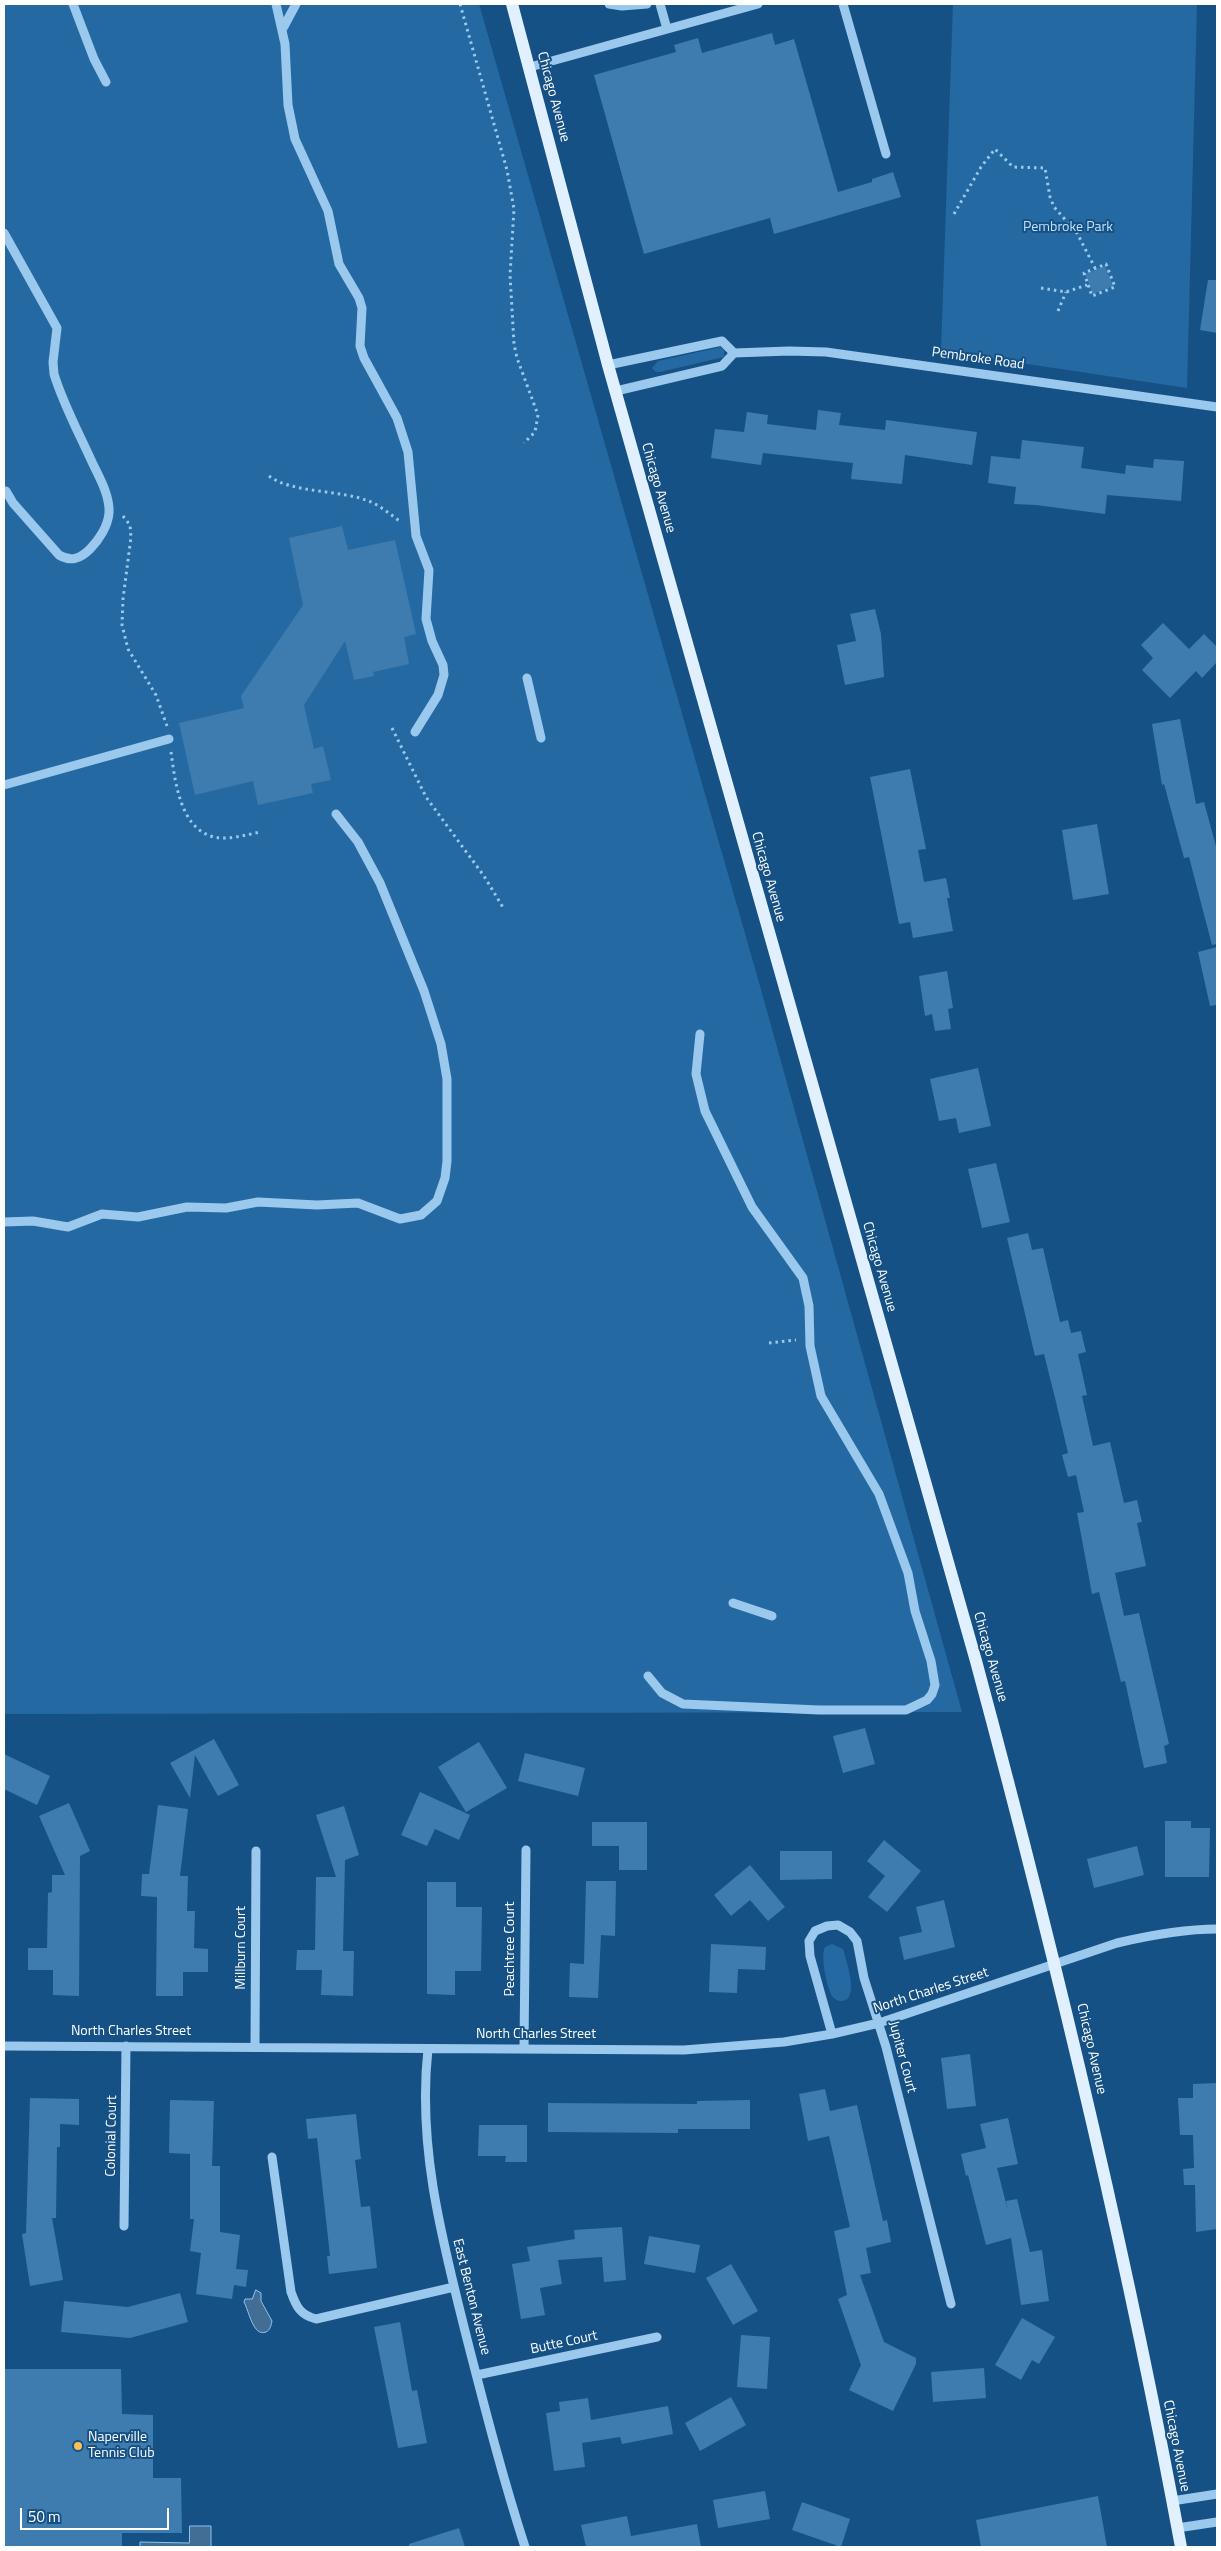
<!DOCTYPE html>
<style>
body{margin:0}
#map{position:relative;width:1221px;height:2551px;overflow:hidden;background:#165185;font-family:"Titillium Web",sans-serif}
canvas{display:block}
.frame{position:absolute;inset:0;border:5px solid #fff;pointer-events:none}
.scale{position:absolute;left:20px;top:2508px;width:149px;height:22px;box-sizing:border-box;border:2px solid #fff;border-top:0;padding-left:6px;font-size:15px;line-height:18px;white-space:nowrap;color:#fff;-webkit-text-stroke:4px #165185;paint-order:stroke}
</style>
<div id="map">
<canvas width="1221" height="2551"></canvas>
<div class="frame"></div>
<div class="scale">50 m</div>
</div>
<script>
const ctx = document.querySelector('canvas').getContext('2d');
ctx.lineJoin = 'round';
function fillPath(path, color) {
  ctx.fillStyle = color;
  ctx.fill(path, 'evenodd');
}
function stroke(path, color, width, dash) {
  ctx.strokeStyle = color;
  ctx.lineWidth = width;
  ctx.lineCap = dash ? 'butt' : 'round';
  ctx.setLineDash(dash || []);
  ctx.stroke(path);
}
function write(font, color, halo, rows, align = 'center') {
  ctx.font = font + ' "Titillium Web",sans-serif';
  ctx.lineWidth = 4;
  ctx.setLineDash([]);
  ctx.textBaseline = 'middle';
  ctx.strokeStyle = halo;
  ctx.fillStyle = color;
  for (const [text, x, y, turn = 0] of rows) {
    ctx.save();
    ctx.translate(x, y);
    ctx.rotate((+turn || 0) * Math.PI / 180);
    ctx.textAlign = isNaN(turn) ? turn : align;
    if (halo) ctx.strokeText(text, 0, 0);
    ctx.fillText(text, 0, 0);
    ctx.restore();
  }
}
fillPath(new Path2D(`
 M 4,4 L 479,4 L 758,979 L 962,1712 L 4,1714 Z
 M 953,4 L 1197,4 L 1187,388 L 941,351 Z
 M 721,347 L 724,350 L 724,357 L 660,372 L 656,372 L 652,368 L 658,361 Z
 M 832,1944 L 843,1949 C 846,1960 860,2000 842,2001 C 838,2001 835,2000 832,1996 C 827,1987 820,1956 825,1947 Z`), '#2569a3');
const water = new Path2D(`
 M 256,2290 L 261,2293 L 261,2301 L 272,2321 C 271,2326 270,2330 266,2332 C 253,2337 249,2311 244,2302 L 245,2299 L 252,2299 Z
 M 190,2526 L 211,2526 L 211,2547 L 140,2547 L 140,2542 L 189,2543 Z`);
fillPath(water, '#426d94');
stroke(water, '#8dc4f0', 1);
fillPath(new Path2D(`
 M 772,33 L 775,45 L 794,39 L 838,192 L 872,182 L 872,179 L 893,172 L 901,197 L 774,234 L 770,218 L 644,254 L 594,75 L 676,52 L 674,45 L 698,38 L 702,53 Z
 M 1105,266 L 1113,286 L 1093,294 L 1085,274 Z
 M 1208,280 L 1217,280 L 1217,333 L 1200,330 Z
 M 818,410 L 841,413 L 839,425 L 885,430 L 886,420 L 977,432 L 972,465 L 905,455 L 902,484 L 851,479 L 853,463 L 763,453 L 761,465 L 711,458 L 715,429 L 744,432 L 747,412 L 768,415 L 767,424 L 816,430 Z
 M 1022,440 L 1084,447 L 1081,468 L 1125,474 L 1126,465 L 1153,468 L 1154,459 L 1184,461 L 1181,501 L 1107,495 L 1105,514 L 1036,505 L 1014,504 L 1016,487 L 988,483 L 991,456 L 1020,459 Z
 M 342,526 L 348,550 L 395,540 L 416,634 L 404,637 L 409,664 L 373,672 L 374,676 L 354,680 L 345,641 L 304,705 L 314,749 L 323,746 L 331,780 L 311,784 L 313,793 L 258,805 L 253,781 L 195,795 L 179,723 L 244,708 L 241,696 L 303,605 L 289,538 Z
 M 875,609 L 881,634 L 884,677 L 845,685 L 837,645 L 856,641 L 850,614 Z
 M 1163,623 L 1189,649 L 1204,634 L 1217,647 L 1217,662 L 1202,678 L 1196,671 L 1170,698 L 1142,670 L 1153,658 L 1141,645 Z
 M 1180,719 L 1196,804 L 1204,802 L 1217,850 L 1217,944 L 1212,945 L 1189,857 L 1184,858 L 1164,784 L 1162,785 L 1152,724 Z
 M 910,769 L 926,849 L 918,850 L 924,882 L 946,878 L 950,898 L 947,898 L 953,931 L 913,938 L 910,922 L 899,924 L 870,777 Z
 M 1097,824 L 1109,894 L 1073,900 L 1062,830 Z
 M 1217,947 L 1217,1005 L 1210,1006 L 1198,952 Z
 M 947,971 L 953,1008 L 948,1009 L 951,1029 L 935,1031 L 932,1014 L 925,1016 L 919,976 Z
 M 978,1068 L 991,1126 L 959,1133 L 956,1118 L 939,1121 L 930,1079 Z
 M 996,1163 L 1010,1222 L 982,1228 L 968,1169 Z
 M 1028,1233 L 1032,1250 L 1043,1248 L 1060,1322 L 1068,1320 L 1071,1333 L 1081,1331 L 1086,1352 L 1078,1354 L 1087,1395 L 1082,1396 L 1093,1446 L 1110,1442 L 1124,1503 L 1137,1500 L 1142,1522 L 1137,1523 L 1146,1566 L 1115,1573 L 1124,1616 L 1139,1613 L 1169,1744 L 1164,1746 L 1167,1763 L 1144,1768 L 1125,1681 L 1121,1682 L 1099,1592 L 1092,1594 L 1077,1513 L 1084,1512 L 1076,1475 L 1068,1477 L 1062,1455 L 1068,1453 L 1056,1402 L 1044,1354 L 1035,1356 L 1007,1238 Z
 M 865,1728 L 875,1764 L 843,1773 L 833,1736 Z
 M 214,1739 L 239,1785 L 218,1796 L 195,1755 L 190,1798 L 170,1763 Z
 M 479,1742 L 507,1788 L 466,1812 L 438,1767 Z
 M 525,1753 L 585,1768 L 578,1796 L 518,1781 Z
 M 4,1754 L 50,1776 L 37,1805 L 4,1789 Z
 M 420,1792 L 470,1815 L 459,1840 L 435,1829 L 427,1846 L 401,1835 Z
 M 69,1803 L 90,1851 L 80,1856 L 79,1996 L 53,1995 L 53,1970 L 28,1970 L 28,1948 L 47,1948 L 48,1893 L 52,1892 L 52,1875 L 65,1875 L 39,1816 Z
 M 158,1805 L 188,1809 L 180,1876 L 188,1876 L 187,1911 L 195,1911 L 194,1948 L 208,1949 L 208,1972 L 183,1972 L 183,1996 L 156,1996 L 157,1897 L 141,1896 L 142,1874 L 149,1874 Z
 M 344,1806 L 359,1855 L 345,1860 L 343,1951 L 354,1951 L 353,1996 L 321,1995 L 322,1970 L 296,1970 L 297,1950 L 315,1950 L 316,1877 L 336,1877 L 316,1815 Z
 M 1165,1821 L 1191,1821 L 1191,1828 L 1210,1828 L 1209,1877 L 1165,1877 Z
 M 592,1822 L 647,1822 L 647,1870 L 619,1870 L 619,1846 L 592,1846 Z
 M 884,1840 L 921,1871 L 887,1912 L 868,1897 L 885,1876 L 867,1861 Z
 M 1137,1846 L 1144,1875 L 1094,1888 L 1087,1859 Z
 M 780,1851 L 832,1851 L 832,1879 L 780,1880 Z
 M 750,1865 L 785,1907 L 768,1921 L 750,1900 L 731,1916 L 714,1895 Z
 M 586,1881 L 616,1881 L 615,1936 L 601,1935 L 598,1998 L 569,1997 L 570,1963 L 584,1964 Z
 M 427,1882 L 456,1882 L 456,1907 L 482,1907 L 481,1971 L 455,1971 L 455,1995 L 427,1994 Z
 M 944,1900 L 955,1947 L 904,1960 L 899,1937 L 922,1932 L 916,1907 Z
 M 711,1944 L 766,1947 L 765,1970 L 738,1969 L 737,1993 L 709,1992 Z
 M 970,2054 L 976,2106 L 947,2109 L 941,2058 Z
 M 1217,2083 L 1217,2229 L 1196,2232 L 1195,2185 L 1184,2185 L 1183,2169 L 1194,2168 L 1193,2135 L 1180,2135 L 1178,2098 L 1193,2098 L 1193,2084 Z
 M 825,2089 L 830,2111 L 857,2105 L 883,2221 L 887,2220 L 891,2242 L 866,2248 L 871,2273 L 860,2275 L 884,2342 L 916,2358 L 916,2364 L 893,2411 L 849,2390 L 861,2365 L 838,2299 L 847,2295 L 834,2231 L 850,2227 L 829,2136 L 808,2141 L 799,2094 Z
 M 30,2098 L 79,2099 L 79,2125 L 60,2124 L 60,2147 L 57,2147 L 56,2218 L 52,2218 L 63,2280 L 30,2286 L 22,2234 L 26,2233 Z
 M 170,2100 L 214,2101 L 212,2166 L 220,2166 L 220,2232 L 240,2235 L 236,2269 L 248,2270 L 246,2287 L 234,2285 L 232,2299 L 196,2294 L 201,2253 L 190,2251 L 194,2219 L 190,2219 L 190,2154 L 169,2153 Z
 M 750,2100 L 750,2129 L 678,2129 L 678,2133 L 548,2132 L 548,2103 L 697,2104 L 697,2101 Z
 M 356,2114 L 361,2159 L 355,2160 L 361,2207 L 370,2206 L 377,2268 L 329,2274 L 327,2256 L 330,2256 L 317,2138 L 308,2139 L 306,2119 Z
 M 1008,2118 L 1018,2164 L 997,2168 L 1008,2211 L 1006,2201 L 1017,2199 L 1030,2252 L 1042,2250 L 1049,2301 L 1021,2305 L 1011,2238 L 986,2245 L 968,2175 L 966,2176 L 961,2154 L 986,2148 L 980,2124 Z
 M 479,2125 L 527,2125 L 527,2162 L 505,2162 L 506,2156 L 478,2156 Z
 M 622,2227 L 626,2280 L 604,2282 L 602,2257 L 558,2260 L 562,2284 L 540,2288 L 545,2315 L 521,2319 L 512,2264 L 530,2261 L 527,2247 L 575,2239 L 574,2230 Z
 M 649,2236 L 700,2245 L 695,2273 L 644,2264 Z
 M 731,2264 L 758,2311 L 733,2325 L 706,2278 Z
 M 180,2293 L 188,2322 L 130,2338 L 61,2332 L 64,2301 L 128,2307 Z
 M 1022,2318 L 1055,2337 L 1039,2364 L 1032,2360 L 1021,2380 L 995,2365 Z
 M 400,2322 L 412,2391 L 417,2390 L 427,2443 L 398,2448 L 374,2327 Z
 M 741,2335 L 770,2337 L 767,2389 L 737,2387 Z
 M 984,2368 L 986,2398 L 933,2402 L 931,2372 Z
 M 4,2369 L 121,2369 L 122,2414 L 153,2415 L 153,2478 L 181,2478 L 182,2533 L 122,2533 L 122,2547 L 4,2547 Z
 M 731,2397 L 746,2425 L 700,2451 L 685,2423 Z
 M 588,2398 L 591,2420 L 668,2406 L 673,2434 L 622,2444 L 620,2437 L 582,2443 L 585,2467 L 554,2471 L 546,2413 L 560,2411 L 559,2402 Z
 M 765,2491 L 770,2519 L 718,2528 L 713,2500 Z
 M 1098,2496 L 1107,2547 L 981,2547 L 976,2520 Z
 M 802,2502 L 850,2519 L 841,2547 L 792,2530 Z
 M 627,2516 L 631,2536 L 697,2524 L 701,2547 L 586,2547 L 581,2525 Z
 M 459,2528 L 465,2547 L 409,2547 L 409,2544 Z`), '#3e7baf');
stroke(new Path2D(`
 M 460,4 L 507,170 L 514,209 L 510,275 L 514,344 L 517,358 L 538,415 L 535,432 L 524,443
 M 954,214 L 981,167 L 995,149 L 1013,167 L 1045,168 L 1050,197 L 1054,207 L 1077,233 L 1095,268
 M 1106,264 L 1115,287 L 1092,296 L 1084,273 Z
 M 1041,288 L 1066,292 L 1087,285
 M 1058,311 L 1066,292
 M 269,476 C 293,494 341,489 371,502 C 382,507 391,515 401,522
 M 123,516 L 130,525 L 131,537 L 123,599 L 122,625 L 128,649 L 156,695 L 167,726
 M 392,728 L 426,797 L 484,876 L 504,909
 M 171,752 C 175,781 180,829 214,837 C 228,840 246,835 260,832
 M 769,1343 L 796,1340`), '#9bc8ed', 3, [2.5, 4]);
stroke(new Path2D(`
 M 73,4 L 94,59 L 106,82
 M 276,4 L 285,44 L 288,105 L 295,139 L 328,211 L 339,264 L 359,298 L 362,308 L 360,346 L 364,358 L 397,418 L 408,452 L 416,536 L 429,570 L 426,619 L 432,641 L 443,665 L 444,675 L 438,695 L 415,732
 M 609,4 L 622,6 L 647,4
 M 660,4 L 667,29
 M 843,4 L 886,154
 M 282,30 L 296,4
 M 530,67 L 758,4
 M 4,233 L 57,328 L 53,362 L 54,374 C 63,404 79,433 92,462 C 99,477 110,495 109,513 C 108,526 99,540 90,549 C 80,559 71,562 59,555 L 13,503 L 6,491
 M 608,365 L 722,341 L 734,353
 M 616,391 L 722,366 L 734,353 L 789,351 L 826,352 L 1217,407
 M 527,678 L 541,738
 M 4,785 L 169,739
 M 4,1222 L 33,1221 L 68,1227 L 102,1214 L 138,1217 L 187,1207 L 226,1208 L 258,1202 L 317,1205 L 358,1203 L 400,1219 L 421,1215 L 437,1201 L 445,1178 L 447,1161 L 447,1079 L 441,1044 L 424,991 L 380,883 L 358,842 L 336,814
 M 733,1603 L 772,1616
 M 648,1676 L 662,1693 L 683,1704 L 819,1710 L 906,1710 L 927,1700 L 932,1694 L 935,1685 L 931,1661 L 915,1611 L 908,1573 L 879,1494 L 821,1396 L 810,1346 L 809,1306 L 803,1278 L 752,1207 L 705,1111 L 696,1074 L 700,1034
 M 832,2034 L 810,1956 L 809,1941 L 815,1931 L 827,1926 L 838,1925 L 850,1932 L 857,1941 L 864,1978 L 886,2047 L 951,2304
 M 4,2046 L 684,2050 L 784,2042 L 832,2034 L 879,2023 L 1117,1943 C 1151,1935 1183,1929 1217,1929
 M 255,2046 L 256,1851
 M 428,2049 C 417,2148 443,2243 467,2339 C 485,2409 503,2479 525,2547
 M 524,2049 L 526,1850
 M 272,2157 L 291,2292 C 296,2306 300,2315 316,2319 L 454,2287
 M 124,2226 L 126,2046
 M 477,2375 L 657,2337
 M 1172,2501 L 1217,2494
 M 1177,2528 L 1217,2522`), '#9bc8ed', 9);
stroke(new Path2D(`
 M 512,4 L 608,365 L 976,1661 C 1055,1954 1126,2249 1181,2547`), '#e1f0ff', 12);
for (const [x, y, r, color] of [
 [78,2446,5,"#ffbf57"]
]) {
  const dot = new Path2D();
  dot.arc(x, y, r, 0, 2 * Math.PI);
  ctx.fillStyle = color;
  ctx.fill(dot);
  stroke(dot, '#165185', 2);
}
write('14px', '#fff', '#165185', [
 ["Chicago Avenue",553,97,75],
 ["Pembroke Road",978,359,8],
 ["Chicago Avenue",658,488,74],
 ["Chicago Avenue",768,877,74],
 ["Chicago Avenue",879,1267,74],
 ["Chicago Avenue",990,1657,74],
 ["Millburn Court",242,1948,-90],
 ["Peachtree Court",511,1949,-90],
 ["North Charles Street",931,1991,-18],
 ["North Charles Street",131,2032],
 ["North Charles Street",536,2035],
 ["Chicago Avenue",1091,2049,77],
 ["Jupiter Court",902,2057,75],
 ["Colonial Court",112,2136,-89],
 ["East Benton Avenue",471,2297,76],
 ["Butte Court",564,2343,-12],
 ["Chicago Avenue",1176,2446,79]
]);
write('14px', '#c1e0fa', '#165185', [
 ["Pembroke Park",1068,228]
]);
write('14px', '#fff', '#165185', [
 ["Naperville",88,2438],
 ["Tennis Club",88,2454]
], 'left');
</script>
